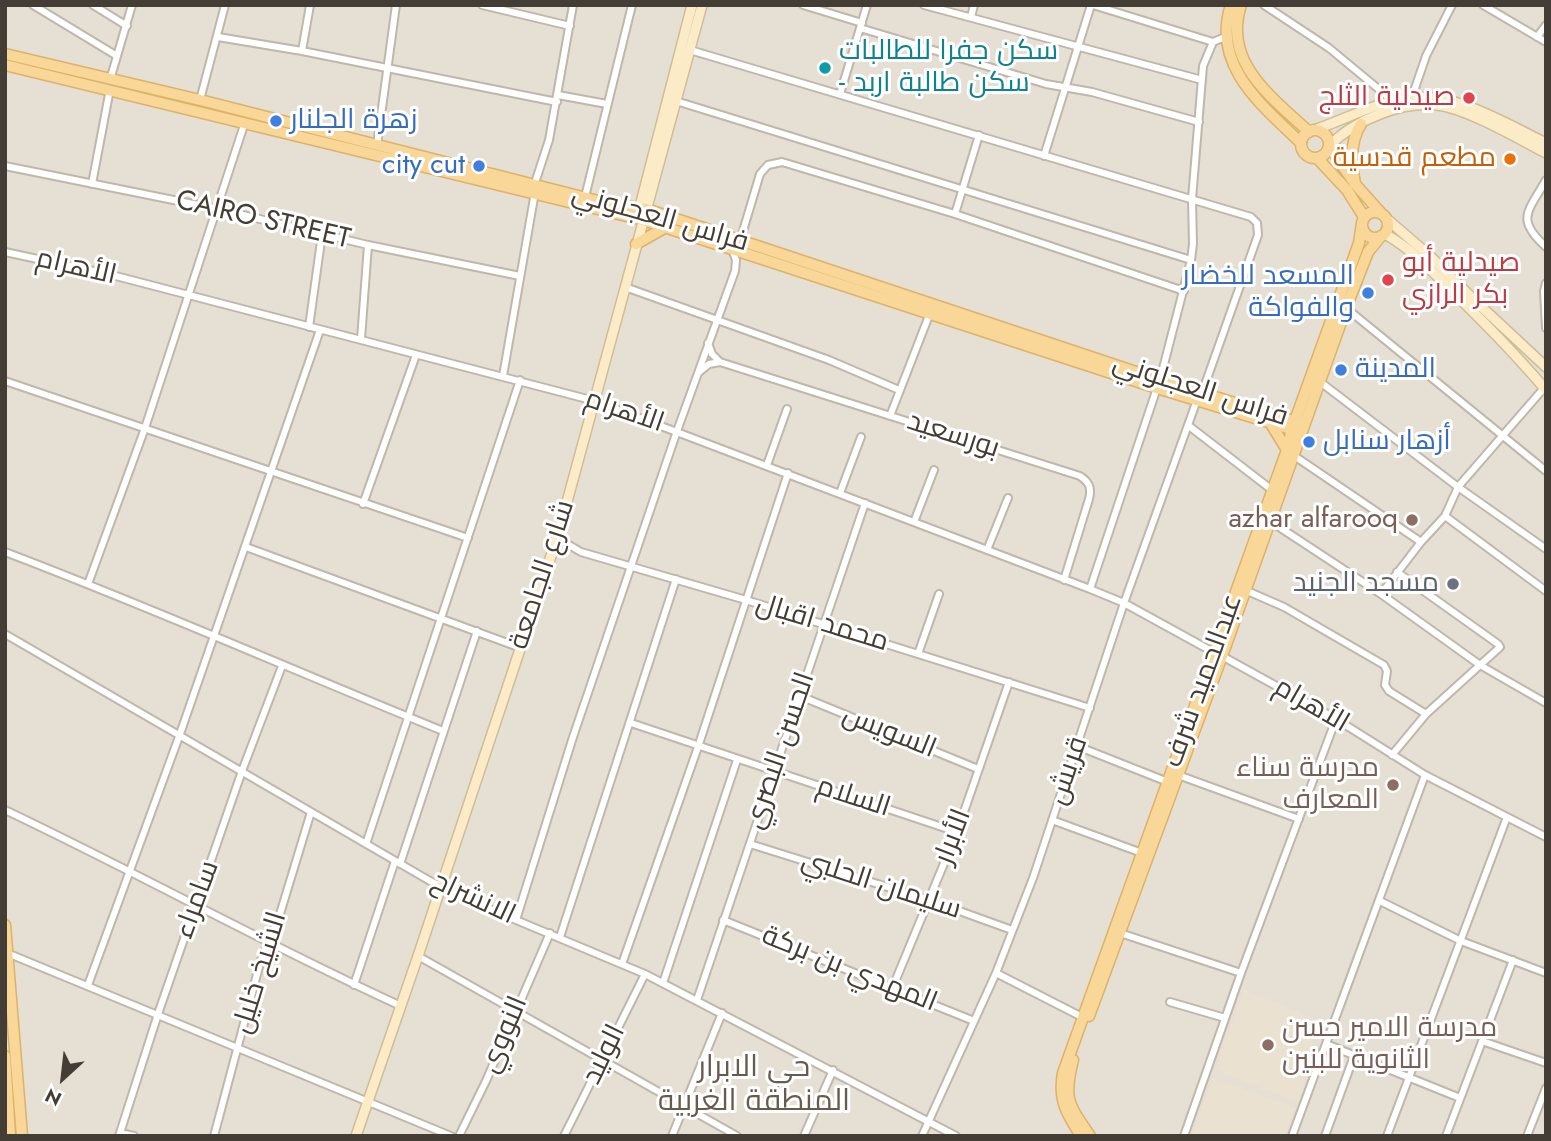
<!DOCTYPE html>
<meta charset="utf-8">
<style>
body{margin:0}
#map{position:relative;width:1551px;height:1141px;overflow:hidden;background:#f2ede6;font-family:Jost,sans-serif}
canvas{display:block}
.frame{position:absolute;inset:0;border:7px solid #443d35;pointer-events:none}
.north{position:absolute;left:28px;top:1043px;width:70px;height:70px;-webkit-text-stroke:5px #fff;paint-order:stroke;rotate:207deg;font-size:19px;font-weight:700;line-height:28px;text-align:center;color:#443d35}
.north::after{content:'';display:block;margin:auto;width:24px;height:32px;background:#443d35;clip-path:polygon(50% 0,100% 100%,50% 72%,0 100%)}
</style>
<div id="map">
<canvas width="1551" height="1141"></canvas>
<div class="frame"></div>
<div class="north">N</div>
</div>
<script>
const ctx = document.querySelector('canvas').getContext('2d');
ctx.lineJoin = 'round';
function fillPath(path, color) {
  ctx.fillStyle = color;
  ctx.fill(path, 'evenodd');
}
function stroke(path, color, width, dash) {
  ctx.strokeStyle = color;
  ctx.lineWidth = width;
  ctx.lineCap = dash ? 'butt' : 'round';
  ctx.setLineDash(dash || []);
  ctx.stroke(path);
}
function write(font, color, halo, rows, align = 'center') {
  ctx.font = font + ' Jost,Cairo,sans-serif';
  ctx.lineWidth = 6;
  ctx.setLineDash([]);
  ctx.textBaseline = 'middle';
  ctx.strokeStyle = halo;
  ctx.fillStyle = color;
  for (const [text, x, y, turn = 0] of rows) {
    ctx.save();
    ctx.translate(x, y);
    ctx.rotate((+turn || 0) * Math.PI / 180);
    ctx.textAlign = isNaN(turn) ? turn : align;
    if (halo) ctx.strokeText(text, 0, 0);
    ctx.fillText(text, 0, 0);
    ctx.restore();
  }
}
fillPath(new Path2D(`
 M 5,5 L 1546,5 L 1546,1136 L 5,1136 Z`), '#e5dfd4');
fillPath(new Path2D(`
 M 1243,989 L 1317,1019 L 1300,1103 L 1215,1070 Z
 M 1213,1078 L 1295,1108 L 1285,1136 L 1191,1136 Z`), '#eae1d0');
const street = new Path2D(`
 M 33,5 L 117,56
 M 93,5 L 127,26
 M 482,5 L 570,26
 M 803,5 L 862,23
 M 924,5 L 1202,80
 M 1093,5 L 1213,42
 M 1264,5 L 1329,48 L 1393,101
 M 1483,5 L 1546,42
 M 971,17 L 974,5
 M 860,28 L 1046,84 L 1092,92 L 1199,122
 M 218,37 L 302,51 L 557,102
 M 1537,37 L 1546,25
 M 690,50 L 1251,217 L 1257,223 L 1258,235 L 1202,393
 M 302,51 L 310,5
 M 110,80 L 132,5
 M 840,94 L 867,5
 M 558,95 L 607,104
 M 1412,97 L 1426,56 L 1452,5
 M 200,100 L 225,5
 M 676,101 L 1191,260
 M 377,145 L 396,5
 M 1044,156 L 1091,5
 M 5,166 L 218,209 L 368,245 L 520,276
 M 1546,180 C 1528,212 1515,219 1546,247
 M 535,183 L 549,140 L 573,5
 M 92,184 L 110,89
 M 585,197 L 632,5
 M 955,214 L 979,135
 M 740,241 L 760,174 L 768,165 L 782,162 L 955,214 L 1184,291
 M 5,252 L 112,275 L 595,401 L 1090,589 L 1124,603 L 1215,653
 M 1546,283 L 1544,291 L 1546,328
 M 625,287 L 829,360 L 899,390
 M 1346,308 L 1546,471
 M 309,327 L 322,234
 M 361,339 L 368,245
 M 708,343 L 712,354 L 720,362 L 1080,476 C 1089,482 1092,488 1089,499 L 1064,580
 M 698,373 L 709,364 L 720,362
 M 503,376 L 535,192
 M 1160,380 L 1191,260 L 1193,244 L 1192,199 L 1203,66 L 1213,42 L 1225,37
 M 5,381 L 468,538
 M 1319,381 L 1458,487 L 1546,549
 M 890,416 L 930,313
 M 1189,426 L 1272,490
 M 1293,455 L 1421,542
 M 767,465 L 787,409
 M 840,493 L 861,437
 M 363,504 L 416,355
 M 1445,516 L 1546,591
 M 1270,521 L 1381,594 L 1480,665 L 1546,703
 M 914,522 L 934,470
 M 558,535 L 569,545 L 581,552 L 746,600 L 1090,708
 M 246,547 L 521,648
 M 987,550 L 1008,498
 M 5,552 C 153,608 297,672 443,731
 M 88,584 L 145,428 L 245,122
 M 1090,589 L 1157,388
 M 1245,590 L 1284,607 L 1384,665 L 1387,671 L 1385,685 L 1389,691 L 1426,714
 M 1381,594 L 1421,542 L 1445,516 L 1458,487 L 1544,388
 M 5,634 L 430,881 L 485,907 L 645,974 L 956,1136
 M 918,654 L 939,594
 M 1222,656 L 1336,719 L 1425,775 L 1546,837
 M 800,696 L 978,769
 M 631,723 L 957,832
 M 1077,746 L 1168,782
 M 1392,755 L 1426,714 L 1500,647 L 1498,644 L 1397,572
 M 1178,775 L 1299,819
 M 5,810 C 138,873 267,945 401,1006
 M 1052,820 L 1142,853
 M 366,844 L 520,380
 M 750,844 L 929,900 L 1012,930
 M 400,864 L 477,631
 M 1380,901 L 1461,941 L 1546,973
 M 516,920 L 573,737 L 677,431 L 735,271 L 736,260 L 732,249
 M 723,920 L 974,1021
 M 1120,933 L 1241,973
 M 560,937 L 676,579
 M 7,953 L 451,1136
 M 418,956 L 737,1136
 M 622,964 L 698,747 L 788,473
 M 996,973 L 1082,1017
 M 663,983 L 737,760
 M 88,985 L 180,734 L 320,330
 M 354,985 L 395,861
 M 892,989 L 957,832 L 1009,682
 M 697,1000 L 865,503
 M 1170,1002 L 1225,1018
 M 1482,1041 L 1546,1063
 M 1326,1044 L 1460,1098
 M 120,1133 L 134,1136
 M 119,1136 L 158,1014 L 242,771 L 282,666
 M 214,1136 L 260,963 L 280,914 L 311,812
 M 459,1136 L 486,1081 L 550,933
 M 564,1136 L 645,974
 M 672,1136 L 722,1013
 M 804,1136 L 833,1070
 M 922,1136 L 996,973 L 1033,878 L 1124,603 L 1197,400
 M 1184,1136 L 1241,973 L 1336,719
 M 1292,1136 L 1425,775
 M 1325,1136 L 1354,1056
 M 1387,1136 L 1507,817
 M 1446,1136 L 1513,960
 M 1527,1136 L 1546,1088`);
const secondary = new Path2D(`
 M 1314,130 C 1341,121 1367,107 1395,100 C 1449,87 1498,120 1546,143
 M 1329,146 C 1356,119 1405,99 1443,106 C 1471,111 1519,139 1546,153
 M 638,214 L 692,5
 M 1387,219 L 1431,257 L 1473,299 L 1546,367
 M 1385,234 C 1412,249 1433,272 1455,294 C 1487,325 1517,356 1546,390
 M 356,1136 L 418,956 L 558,535 L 702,5`);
const primary = new Path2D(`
 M 1231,5 C 1211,66 1262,105 1301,143
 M 1241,5 C 1222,63 1272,97 1309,132
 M 5,54 L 200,100 L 610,204 L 646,209 L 1160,380 L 1303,424
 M 5,65 L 643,220 L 1157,388 L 1301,432
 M1301 144a14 14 0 1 1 28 0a14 14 0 1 1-28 0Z
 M 1329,146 L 1355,184 L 1381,213
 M 1317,158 L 1347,190 L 1364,217
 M 1355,183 C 1351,164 1350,141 1361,124
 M1362 225a13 13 0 1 1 26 0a13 13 0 1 1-26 0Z
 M 636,244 L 666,227
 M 1271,424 L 1287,450
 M 5,925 L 22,1136
 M 1089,1016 L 1222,656 L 1346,308 L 1368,252 L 1381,236
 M 5,1056 L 10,1136
 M 1073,1060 C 1063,1099 1068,1104 1090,1136
 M 1081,1136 C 1067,1114 1058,1100 1063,1073 L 1287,450 L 1292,429 L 1359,243 L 1362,223`);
stroke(street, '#c0b7ac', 10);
stroke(secondary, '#cfbd97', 12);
stroke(primary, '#ddb269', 13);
stroke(street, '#fff', 6);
stroke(secondary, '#fbebc6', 9);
stroke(primary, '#f8d798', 10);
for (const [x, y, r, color] of [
 [825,68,7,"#0f9aa8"],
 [1469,98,7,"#e0444e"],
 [276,121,7,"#3f7fe0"],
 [1510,159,7,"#e8710a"],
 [479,166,7,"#3f7fe0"],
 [1388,280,7,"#e0444e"],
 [1368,293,7,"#3f7fe0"],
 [1341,370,7,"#3f7fe0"],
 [1309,442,7,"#3f7fe0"],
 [1412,520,7,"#8d6e63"],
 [1453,584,7,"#6b7280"],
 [1393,785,7,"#8d6e63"],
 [1268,1045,7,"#8d6e63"]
]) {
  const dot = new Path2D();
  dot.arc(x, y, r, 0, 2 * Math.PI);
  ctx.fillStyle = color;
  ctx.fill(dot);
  stroke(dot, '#fff', 2.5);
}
write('28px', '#0d838f', '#fff', [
 ["سكن جفرا للطالبات",839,52],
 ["- سكن طالبة اربد",839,84]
], 'left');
write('28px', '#be3a42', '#fff', [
 ["صيدلية الثلج",1455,98],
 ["صيدلية أبو",1402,264,"left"],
 ["بكر الرازي",1402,296,"left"]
], 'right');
write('28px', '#366cbe', '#fff', [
 ["زهرة الجلنار",290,121],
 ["city cut",465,166,"right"],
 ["المسعد للخضار",1354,277,"right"],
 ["والفواكة",1354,309,"right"],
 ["المدينة",1355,370],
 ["أزهار سنابل",1323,442]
], 'left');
write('28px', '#c56008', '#fff', [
 ["مطعم قدسية",1496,159]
], 'right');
write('28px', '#443d35', '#fff', [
 ["فراس العجلوني",660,219,16],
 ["CAIRO STREET",263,221,13],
 ["الأهرام",76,268,13],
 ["فراس العجلوني",1200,391,18],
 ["الأهرام",624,412,19],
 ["بورسعيد",953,436,18],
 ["شارع الجامعة",543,575,-72],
 ["محمد اقبال",822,624,17],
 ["عبدالحميد شرف",1204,681,-70],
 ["الأهرام",1311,706,30],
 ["السويس",889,733,22],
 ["الحسن البصري",781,751,-71],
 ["قريش",1069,771,-71],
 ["السلام",853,798,18],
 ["الأبرار",954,837,-69],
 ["سليمان الحلبي",881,886,18],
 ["الانشراح",473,899,25],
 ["سامراء",198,900,-70],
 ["المهدي بن بركة",849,970,22],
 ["الشيخ خليل",261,973,-73],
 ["النووي",505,1035,-67],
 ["الوليد",605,1055,-64]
]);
write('28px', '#785e54', '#fff', [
 ["azhar alfarooq",1398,520],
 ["مدرسة سناء",1379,769],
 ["المعارف",1379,801],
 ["مدرسة الامير حسن",1282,1029,"left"],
 ["الثانوية للبنين",1282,1061,"left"]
], 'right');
write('28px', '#5b616d', '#fff', [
 ["مسجد الجنيد",1439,584]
], 'right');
write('30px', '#665b4d', '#fff', [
 ["حي الابرار",754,1069],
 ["المنطقة الغربية",754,1103]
]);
</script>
